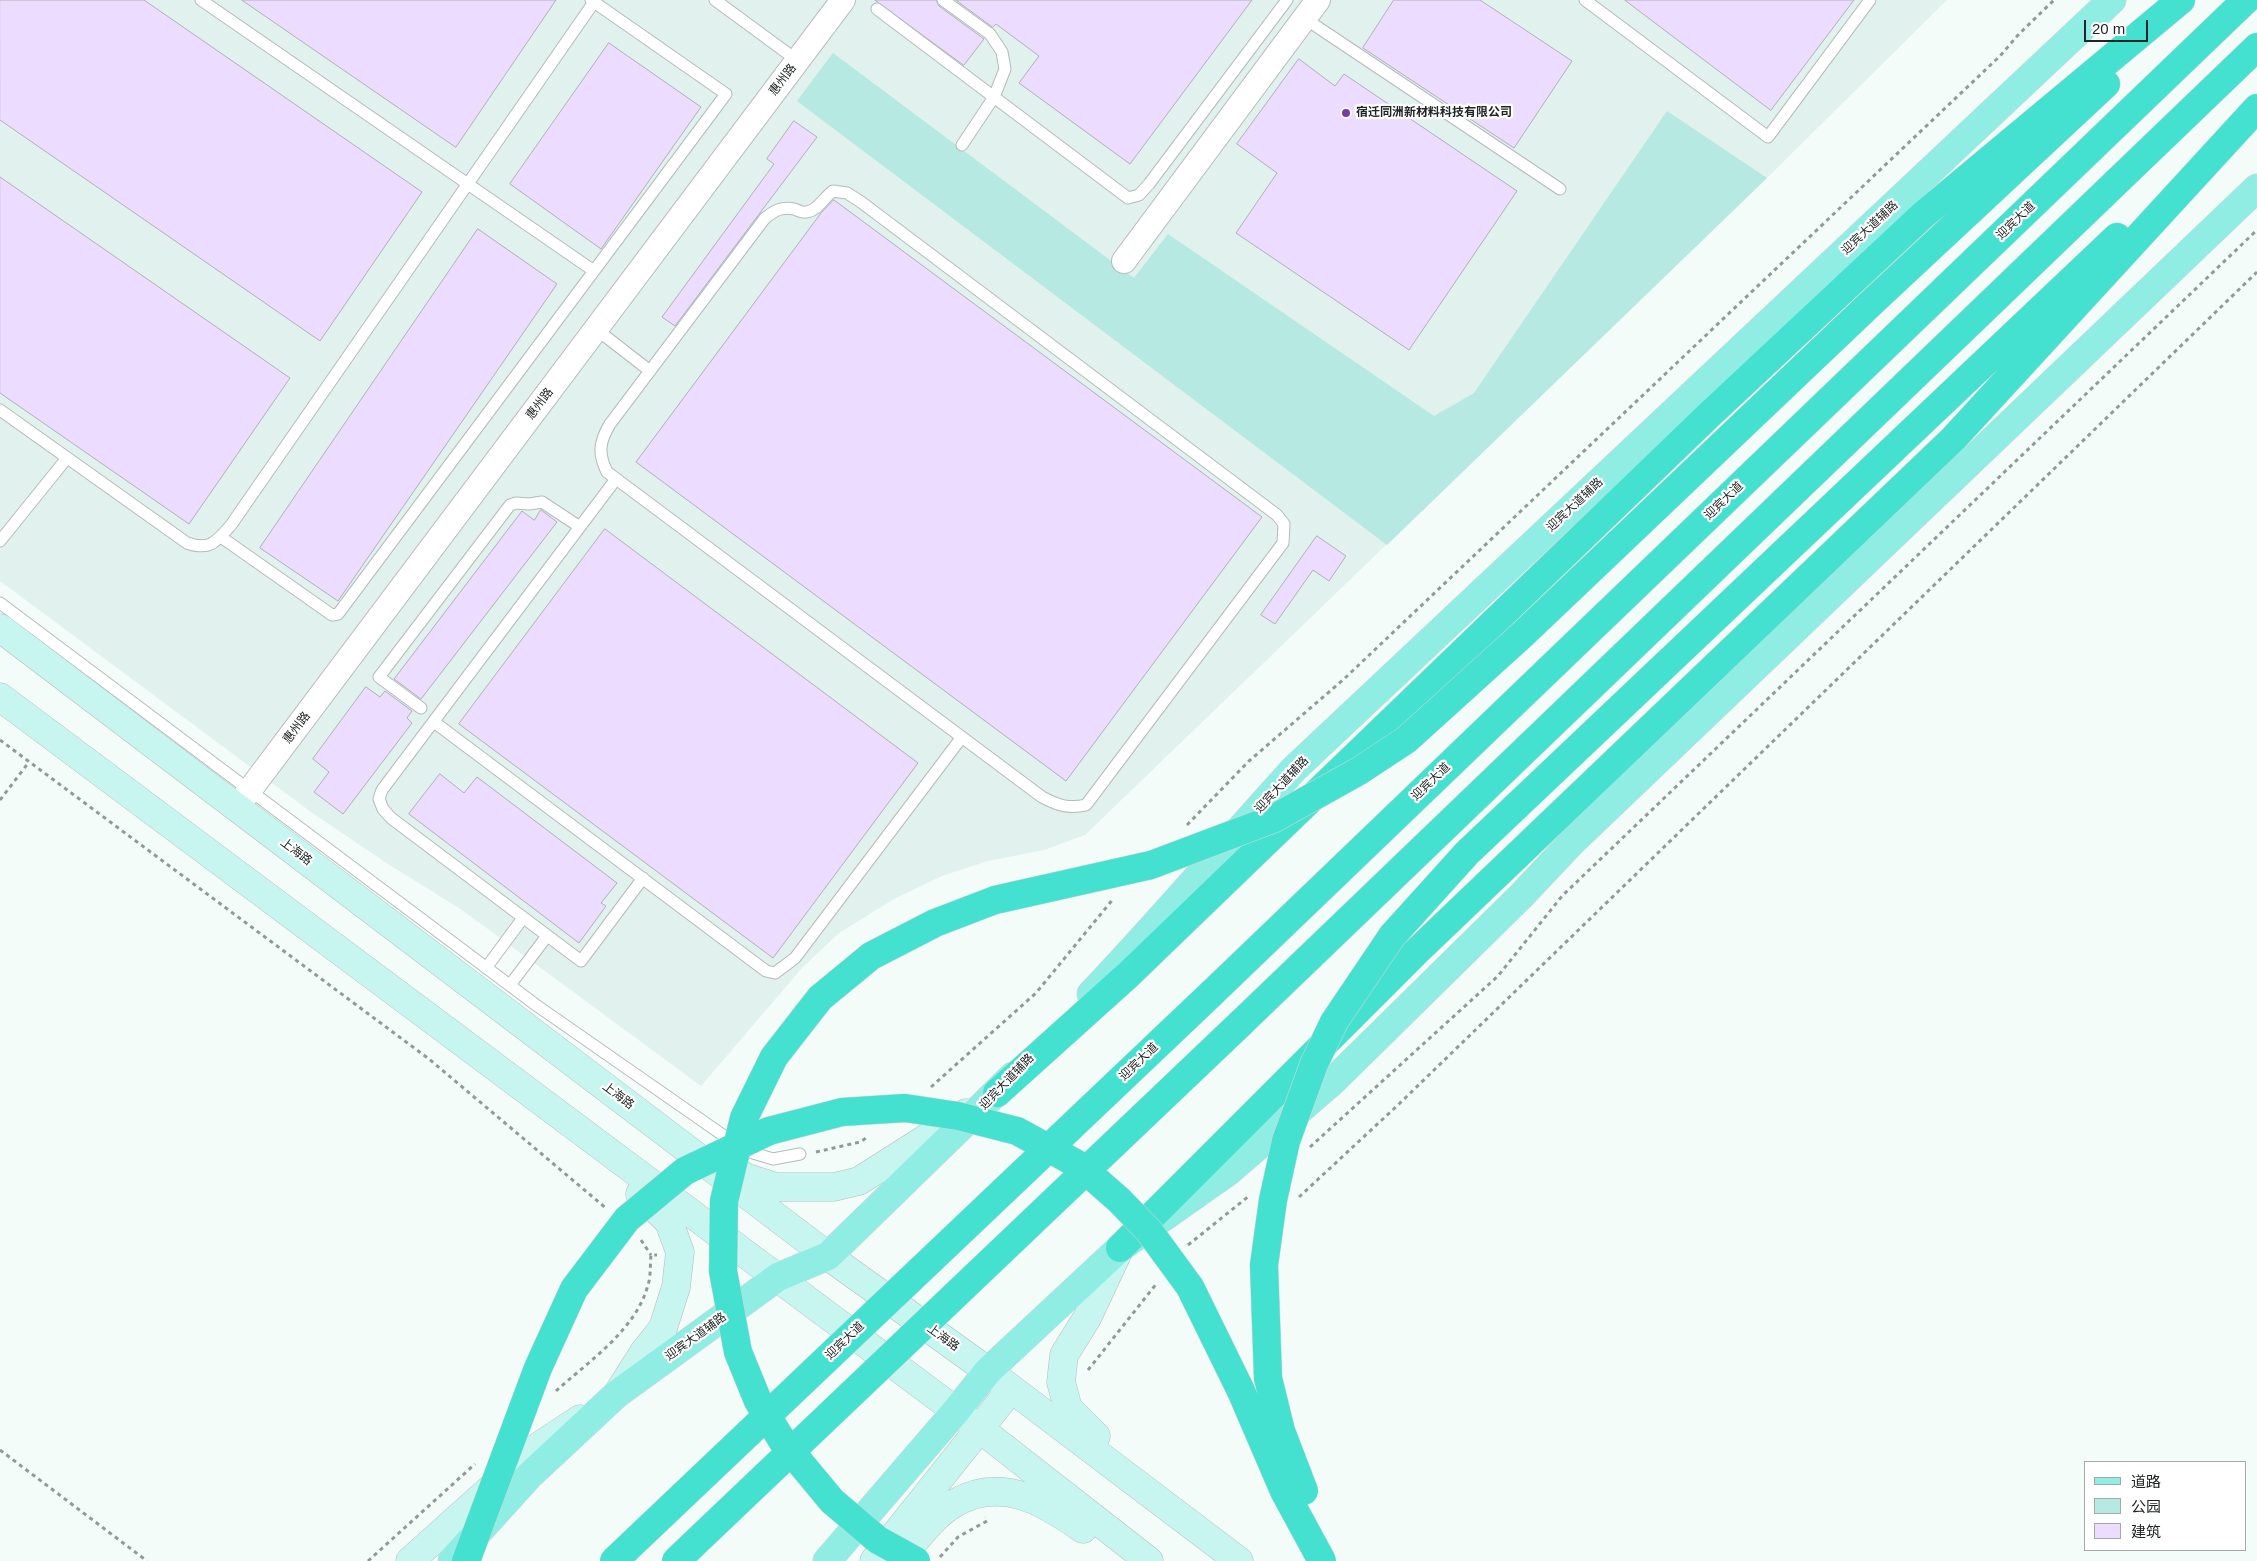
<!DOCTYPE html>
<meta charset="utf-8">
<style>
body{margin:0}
#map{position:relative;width:2257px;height:1561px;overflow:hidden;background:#f4fcfa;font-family:Helvetica,"Noto Sans SC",sans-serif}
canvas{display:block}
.legend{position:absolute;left:2084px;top:1461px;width:162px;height:90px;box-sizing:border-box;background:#fff;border:1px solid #a7a8a8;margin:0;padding:6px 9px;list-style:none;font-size:15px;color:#222525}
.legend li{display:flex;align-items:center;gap:10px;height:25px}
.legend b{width:25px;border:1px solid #a7a8a8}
.scale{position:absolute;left:2084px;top:20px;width:64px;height:22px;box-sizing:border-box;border:2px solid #222525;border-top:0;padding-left:6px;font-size:15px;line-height:18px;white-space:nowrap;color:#222525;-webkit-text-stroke:4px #fff;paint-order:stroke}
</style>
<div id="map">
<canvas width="2257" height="1561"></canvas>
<ul class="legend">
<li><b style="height:6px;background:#8fede3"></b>道路</li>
<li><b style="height:14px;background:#b6e9e2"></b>公园</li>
<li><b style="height:14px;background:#ecdcff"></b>建筑</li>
</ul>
<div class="scale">20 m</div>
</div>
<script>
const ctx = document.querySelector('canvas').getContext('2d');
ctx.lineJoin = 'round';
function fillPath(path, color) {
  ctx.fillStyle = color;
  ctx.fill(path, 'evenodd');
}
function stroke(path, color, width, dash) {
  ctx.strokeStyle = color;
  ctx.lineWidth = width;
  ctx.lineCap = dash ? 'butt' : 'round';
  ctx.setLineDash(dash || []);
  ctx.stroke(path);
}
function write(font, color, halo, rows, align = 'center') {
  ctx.font = font + ' Helvetica,"Noto Sans SC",sans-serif';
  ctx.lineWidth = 4.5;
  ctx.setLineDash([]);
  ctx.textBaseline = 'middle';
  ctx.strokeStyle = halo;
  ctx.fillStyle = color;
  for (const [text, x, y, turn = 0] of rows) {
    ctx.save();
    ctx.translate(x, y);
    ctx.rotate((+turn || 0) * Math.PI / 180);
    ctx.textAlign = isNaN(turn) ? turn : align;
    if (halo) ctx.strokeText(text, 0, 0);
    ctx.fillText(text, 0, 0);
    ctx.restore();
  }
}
fillPath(new Path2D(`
 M 0,0 L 1947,0 L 1767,178 L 1085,835 L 1044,850 L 988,861 L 942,876 L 894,899 L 839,933 L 802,968 L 701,1086 L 462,910 L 388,864 L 311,812 L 0,581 Z`), '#e0f1ee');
fillPath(new Path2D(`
 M 833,53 L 1134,278 L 1168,234 L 1434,416 L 1474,393 L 1667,111 L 1767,178 L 1387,545 L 797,101 Z`), '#b6e9e2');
const building = new Path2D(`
 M 0,0 L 144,0 L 422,192 L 320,341 L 0,120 Z
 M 242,0 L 556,0 L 456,147 Z
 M 875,0 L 936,0 L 939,6 L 984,39 L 964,65 Z
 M 956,0 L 1252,0 L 1130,164 L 1019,83 L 1039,56 L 996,24 L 993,27 Z
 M 1394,0 L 1480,0 L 1572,61 L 1514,148 L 1363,48 Z
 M 1625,0 L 1854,0 L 1771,110 Z
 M 609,43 L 701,107 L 601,249 L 510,184 Z
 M 1299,59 L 1335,86 L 1344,74 L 1517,191 L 1409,350 L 1236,233 L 1277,173 L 1237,144 Z
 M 794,121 L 817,137 L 675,326 L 662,317 L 774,164 L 767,159 Z
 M 0,177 L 290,378 L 189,524 L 0,393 Z
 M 834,200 L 1262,517 L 1066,781 L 636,462 L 821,213 Z
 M 478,229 L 557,284 L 338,601 L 260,548 Z
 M 541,510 L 557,522 L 421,699 L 394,679 L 522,511 L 534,520 Z
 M 605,529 L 918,763 L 773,958 L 459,724 Z
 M 1317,536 L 1346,556 L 1329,581 L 1313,570 L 1275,624 L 1261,615 Z
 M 366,687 L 380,697 L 385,691 L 412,711 L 407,718 L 412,723 L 343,814 L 314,792 L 329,772 L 313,759 Z
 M 440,774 L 464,793 L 477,777 L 617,883 L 601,903 L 606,906 L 579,943 L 409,814 Z`);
fillPath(building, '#ecdcff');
stroke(building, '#b2b0b5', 1);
const lane = new Path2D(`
 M 201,0 L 594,271
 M 715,0 L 798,61
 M 943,0 L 990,34 L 1002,52 L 1005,69 L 994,97 L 962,145
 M 1585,0 L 1768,137 L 1870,0
 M 877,9 L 1128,198 L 1139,195 L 1149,184 L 1287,0
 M 1304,18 L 1560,189
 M 833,191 L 847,193 L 861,202 L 1277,515 L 1284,524 L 1283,543 L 1086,805 C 1068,809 1057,805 1042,797 L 607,472 C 598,454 599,442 610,424 L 765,218 C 774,211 782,206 794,209 C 797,210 803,213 806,212 C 817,212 824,197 833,191 Z
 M 596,329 L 650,371
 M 0,410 L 187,543 C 210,551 216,542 231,525 L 594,2
 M 616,479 L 382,790 L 379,799 L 383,809 L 391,818 L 581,961 L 643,878
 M 221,537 L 332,615 L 338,614 L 726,94 L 591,0
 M 0,541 L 67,458
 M 0,603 L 536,1005 L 727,1138 L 753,1153 L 773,1159 L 800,1154
 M 421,708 L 379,677 L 510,505 L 516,503 L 529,504 L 542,502 L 580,527
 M 434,722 L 766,971 L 775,973 L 795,958 L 962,737
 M 486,968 L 523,918
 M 510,985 L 547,936`);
const street = new Path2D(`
 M 1124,261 L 1318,0
 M 237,807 L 843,0`);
const secondary = new Path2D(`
 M 0,628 L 828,1256 L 988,1371 L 1239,1561
 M 0,697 L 980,1429 L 1149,1561
 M 732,1168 L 745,1177 L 776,1187 L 834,1187 L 859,1181 L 966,1113
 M 618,1393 L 644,1352 L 663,1328 L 676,1287 L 680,1252 L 669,1222 L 640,1194
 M 1096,1436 L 1068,1408 L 1061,1382 L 1064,1355 L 1087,1318 L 1120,1248
 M 410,1561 L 536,1448 L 580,1419
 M 874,1561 L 1011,1389
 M 898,1561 C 915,1542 933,1515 955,1503 C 1002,1476 1044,1502 1083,1529`);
const primary = new Path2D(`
 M 1091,994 C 1160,921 1226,844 1294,769 L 2112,0
 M 452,1561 L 529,1476 L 617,1394 L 778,1277 L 828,1256 L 1013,1076
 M 827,1561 L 956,1411 L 988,1371 L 1120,1248 L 1228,1172 L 1333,1081 L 1521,896 L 1572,842 L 2257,188`);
const highway = new Path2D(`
 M 1868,306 L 2106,84
 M 1392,936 L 1467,853 L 2117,237
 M 1212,993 L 2246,0
 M 1241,1023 L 2257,47
 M 997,1093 L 1128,975 L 1709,415 L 1923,215 L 2181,0
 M 1120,1248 L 1414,954 L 1953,439 L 2257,108`);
stroke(lane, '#b4bbba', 13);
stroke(street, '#b4bbba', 26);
stroke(secondary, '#b4bbba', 29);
stroke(primary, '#d7d8d8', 29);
stroke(highway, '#d7d8d8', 29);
stroke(new Path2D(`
 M 0,740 L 429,1059 L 607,1209
 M 0,800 L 29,762
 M 1187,825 L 1249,761 L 1344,679 L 2000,56 L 2019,34 L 2054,0
 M 931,1087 L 1036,993 L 1114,898
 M 1310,1147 L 1498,976 L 1562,896 L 2257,230
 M 816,1152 L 860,1142 L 869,1136
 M 1299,1197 L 1399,1104 L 2257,272
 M 641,1240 L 651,1255
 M 1188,1245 L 1249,1196
 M 1088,1370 L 1157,1283
 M 556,1391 C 589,1361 636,1330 648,1285 C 651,1276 650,1265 651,1255 L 657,1255
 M 0,1450 L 147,1561
 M 940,1557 L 958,1537 L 987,1521 L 986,1517
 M 368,1561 L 475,1464`), '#939998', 3, [4, 4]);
stroke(lane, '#fff', 11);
stroke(street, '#fff', 24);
stroke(secondary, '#c7f6f1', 28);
stroke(primary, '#8fede3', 28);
stroke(highway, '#44e1d1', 28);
const highwayBridge = new Path2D(`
 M 1304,1491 L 1281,1431 L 1268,1378 L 1264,1265 L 1273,1200 L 1286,1141 L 1314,1064 L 1334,1022 L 1392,936
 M 466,1561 L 538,1368 L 574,1289 L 627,1219 L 685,1171 L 769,1131 L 842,1112 L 905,1108 L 958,1116 L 1017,1131 L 1079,1165 L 1119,1200 L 1149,1231 L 1190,1287 L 1241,1391 L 1284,1491 L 1322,1561
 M 614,1561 L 1212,993
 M 676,1561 L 1241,1023
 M 916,1561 L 878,1540 L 832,1501 L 783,1442 L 758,1401 L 738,1352 L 723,1271 L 724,1201 L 744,1118 L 774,1057 L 820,998 L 871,956 L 935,923 L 995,900 L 1151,865 L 1273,819 L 1359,771 L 1406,740 L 1522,635 L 1868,306`);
stroke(highwayBridge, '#d7d8d8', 29, []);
stroke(highwayBridge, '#44e1d1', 28);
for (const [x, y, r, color] of [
 [1346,113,5,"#7938ad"]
]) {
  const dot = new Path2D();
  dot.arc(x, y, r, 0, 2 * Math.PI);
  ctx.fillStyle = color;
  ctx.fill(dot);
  stroke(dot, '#fff', 2);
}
write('12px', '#222525', '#fff', [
 ["惠州路",783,80,-53],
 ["迎宾大道",2016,221,-44],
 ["迎宾大道辅路",1870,228,-43],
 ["惠州路",540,404,-53],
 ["迎宾大道",1724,501,-44],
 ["迎宾大道辅路",1575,505,-43],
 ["惠州路",297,728,-53],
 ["迎宾大道",1431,782,-44],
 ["迎宾大道辅路",1282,785,-47],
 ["上海路",296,852,37],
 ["迎宾大道",1139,1062,-44],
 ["迎宾大道辅路",1007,1082,-46],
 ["上海路",618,1096,37],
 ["迎宾大道辅路",696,1337,-36],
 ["上海路",943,1338,36],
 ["迎宾大道",845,1341,-44]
]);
write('bold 12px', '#222525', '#fff', [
 ["宿迁同洲新材料科技有限公司",1356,113]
], 'left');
</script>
